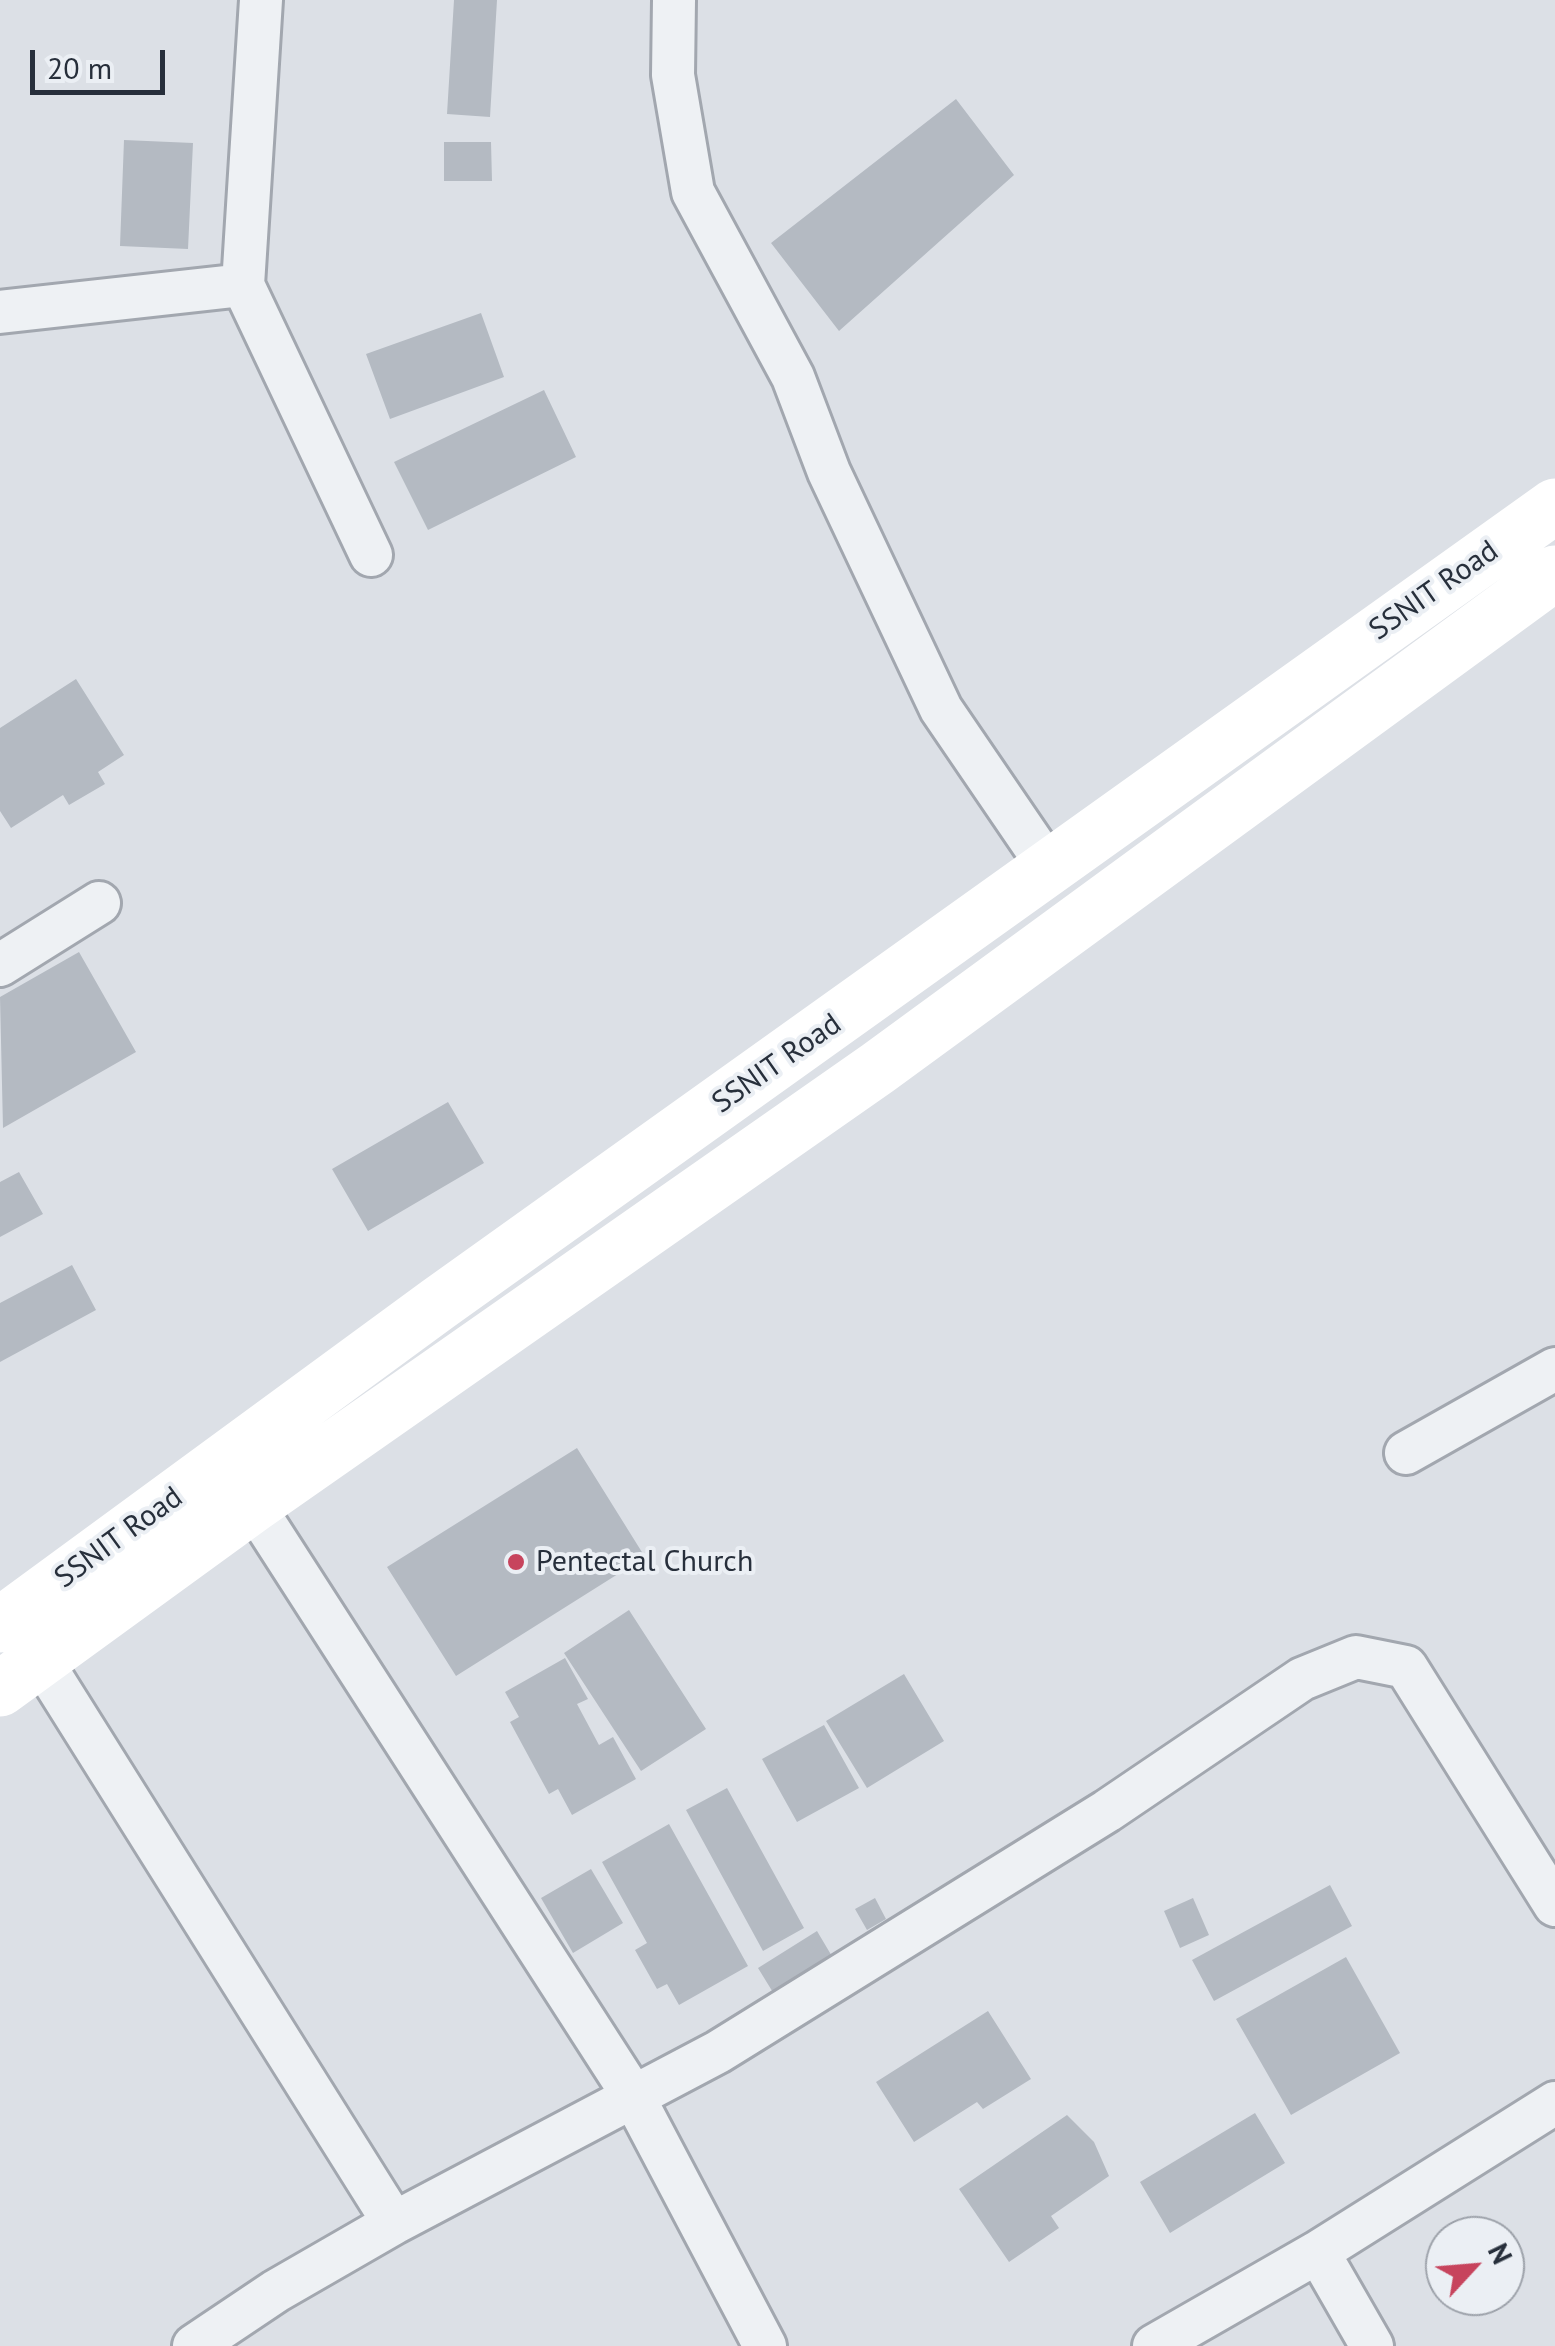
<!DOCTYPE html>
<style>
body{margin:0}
#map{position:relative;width:1555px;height:2346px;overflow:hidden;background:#dce0e6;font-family:"PT Sans",sans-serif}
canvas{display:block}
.north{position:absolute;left:1425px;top:2216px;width:100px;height:100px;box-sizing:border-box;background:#ebeff4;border:2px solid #9da2aa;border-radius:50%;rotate:64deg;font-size:28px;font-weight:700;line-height:40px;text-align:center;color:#272f3b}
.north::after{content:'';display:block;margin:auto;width:35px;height:45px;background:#c7445d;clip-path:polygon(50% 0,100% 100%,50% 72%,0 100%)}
.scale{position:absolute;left:30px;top:50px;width:135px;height:45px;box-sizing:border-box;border:5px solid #272f3b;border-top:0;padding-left:12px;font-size:30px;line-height:35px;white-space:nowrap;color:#272f3b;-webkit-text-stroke:8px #ebeff4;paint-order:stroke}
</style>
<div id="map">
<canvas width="1555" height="2346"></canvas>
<div class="north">N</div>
<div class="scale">20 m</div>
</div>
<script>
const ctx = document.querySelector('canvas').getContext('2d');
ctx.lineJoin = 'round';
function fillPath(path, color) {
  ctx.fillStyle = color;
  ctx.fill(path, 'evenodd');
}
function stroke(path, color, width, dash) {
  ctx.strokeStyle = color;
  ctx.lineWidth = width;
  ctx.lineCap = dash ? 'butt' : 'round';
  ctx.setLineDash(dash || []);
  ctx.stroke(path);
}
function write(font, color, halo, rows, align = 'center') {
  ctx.font = font + ' "PT Sans",sans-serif';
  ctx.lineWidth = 8;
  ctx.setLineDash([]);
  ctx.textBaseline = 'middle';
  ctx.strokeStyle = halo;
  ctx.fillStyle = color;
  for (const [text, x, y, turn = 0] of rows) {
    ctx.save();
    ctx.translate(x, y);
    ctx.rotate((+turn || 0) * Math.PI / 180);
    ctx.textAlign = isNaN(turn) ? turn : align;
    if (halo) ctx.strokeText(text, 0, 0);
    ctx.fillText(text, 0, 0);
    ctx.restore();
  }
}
fillPath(new Path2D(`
 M 454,0 L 497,0 L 490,117 L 447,114 Z
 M 956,99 L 1014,175 L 839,331 L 771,243 Z
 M 124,140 L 193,143 L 188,249 L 120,246 Z
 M 444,142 L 491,142 L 492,181 L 444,181 Z
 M 481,313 L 504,377 L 390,419 L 366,354 Z
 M 544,390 L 576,457 L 428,530 L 394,462 Z
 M 76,679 L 124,755 L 98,772 L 105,784 L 69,805 L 63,795 L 11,828 L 0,811 L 0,728 Z
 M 79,952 L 136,1052 L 3,1128 L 0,997 Z
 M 448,1102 L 484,1163 L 368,1231 L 332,1169 Z
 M 19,1172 L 43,1214 L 0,1237 L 0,1182 Z
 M 72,1265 L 96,1310 L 0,1362 L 0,1303 Z
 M 577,1448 L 645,1557 L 456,1676 L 387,1567 Z
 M 629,1610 L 706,1729 L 641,1771 L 564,1653 Z
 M 565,1658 L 588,1699 L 577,1704 L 599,1745 L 613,1737 L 636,1779 L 572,1815 L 558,1789 L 549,1794 L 510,1722 L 519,1717 L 505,1692 Z
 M 904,1674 L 944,1741 L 867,1788 L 826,1721 Z
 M 824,1725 L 859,1788 L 797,1822 L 762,1759 Z
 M 727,1788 L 804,1928 L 763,1951 L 686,1810 Z
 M 669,1824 L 748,1966 L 679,2005 L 667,1984 L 657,1989 L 635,1950 L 647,1943 L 602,1862 Z
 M 591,1869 L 623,1923 L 573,1953 L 541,1898 Z
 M 1330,1885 L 1352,1926 L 1214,2001 L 1192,1960 Z
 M 875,1898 L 886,1919 L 867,1930 L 855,1909 Z
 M 1193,1898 L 1209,1935 L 1180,1948 L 1164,1911 Z
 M 817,1931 L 833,1958 L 774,1994 L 758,1968 Z
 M 1346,1957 L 1400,2053 L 1291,2115 L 1236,2019 Z
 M 988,2011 L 1031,2079 L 983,2109 L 977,2102 L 914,2142 L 876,2082 Z
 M 1255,2113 L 1285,2163 L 1170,2233 L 1140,2182 Z
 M 1067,2115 L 1094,2142 L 1109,2176 L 1051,2216 L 1059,2228 L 1009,2262 L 959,2189 Z`), '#b4bac2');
const street = new Path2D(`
 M 674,0 L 673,75 L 693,192 L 793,377 L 829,472 L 941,709 L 1050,869
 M 243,285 L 371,555
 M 0,312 L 243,285 L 261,0
 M 0,965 L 99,903
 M 1406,1453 L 1555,1369
 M 253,1505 L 632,2094 L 765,2346
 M 40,1659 L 394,2223
 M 1318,2252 L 1372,2346
 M 194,2346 L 276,2291 L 394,2223 L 718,2052 L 1107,1811 L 1302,1679 L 1356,1657 L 1406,1667 L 1555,1905
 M 1154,2346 L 1318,2252 L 1555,2103`);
stroke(street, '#a2a7af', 48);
stroke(street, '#eef1f4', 42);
stroke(new Path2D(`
 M 0,1625 L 438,1304 L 1555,506
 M 0,1689 L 253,1505 L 878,1068 L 1555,573`), '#fff', 55);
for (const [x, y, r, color] of [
 [516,1562,10,"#c7445d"]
]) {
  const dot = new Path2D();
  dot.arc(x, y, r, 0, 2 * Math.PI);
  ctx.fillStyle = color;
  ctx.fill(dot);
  stroke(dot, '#ebeff4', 4);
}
write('30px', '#272f3b', '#ebeff4', [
 ["SSNIT Road",1434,591,-35],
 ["SSNIT Road",777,1064,-35],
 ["SSNIT Road",119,1538,-36]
]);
write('30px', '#272f3b', '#ebeff4', [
 ["Pentectal Church",536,1562]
], 'left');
</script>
